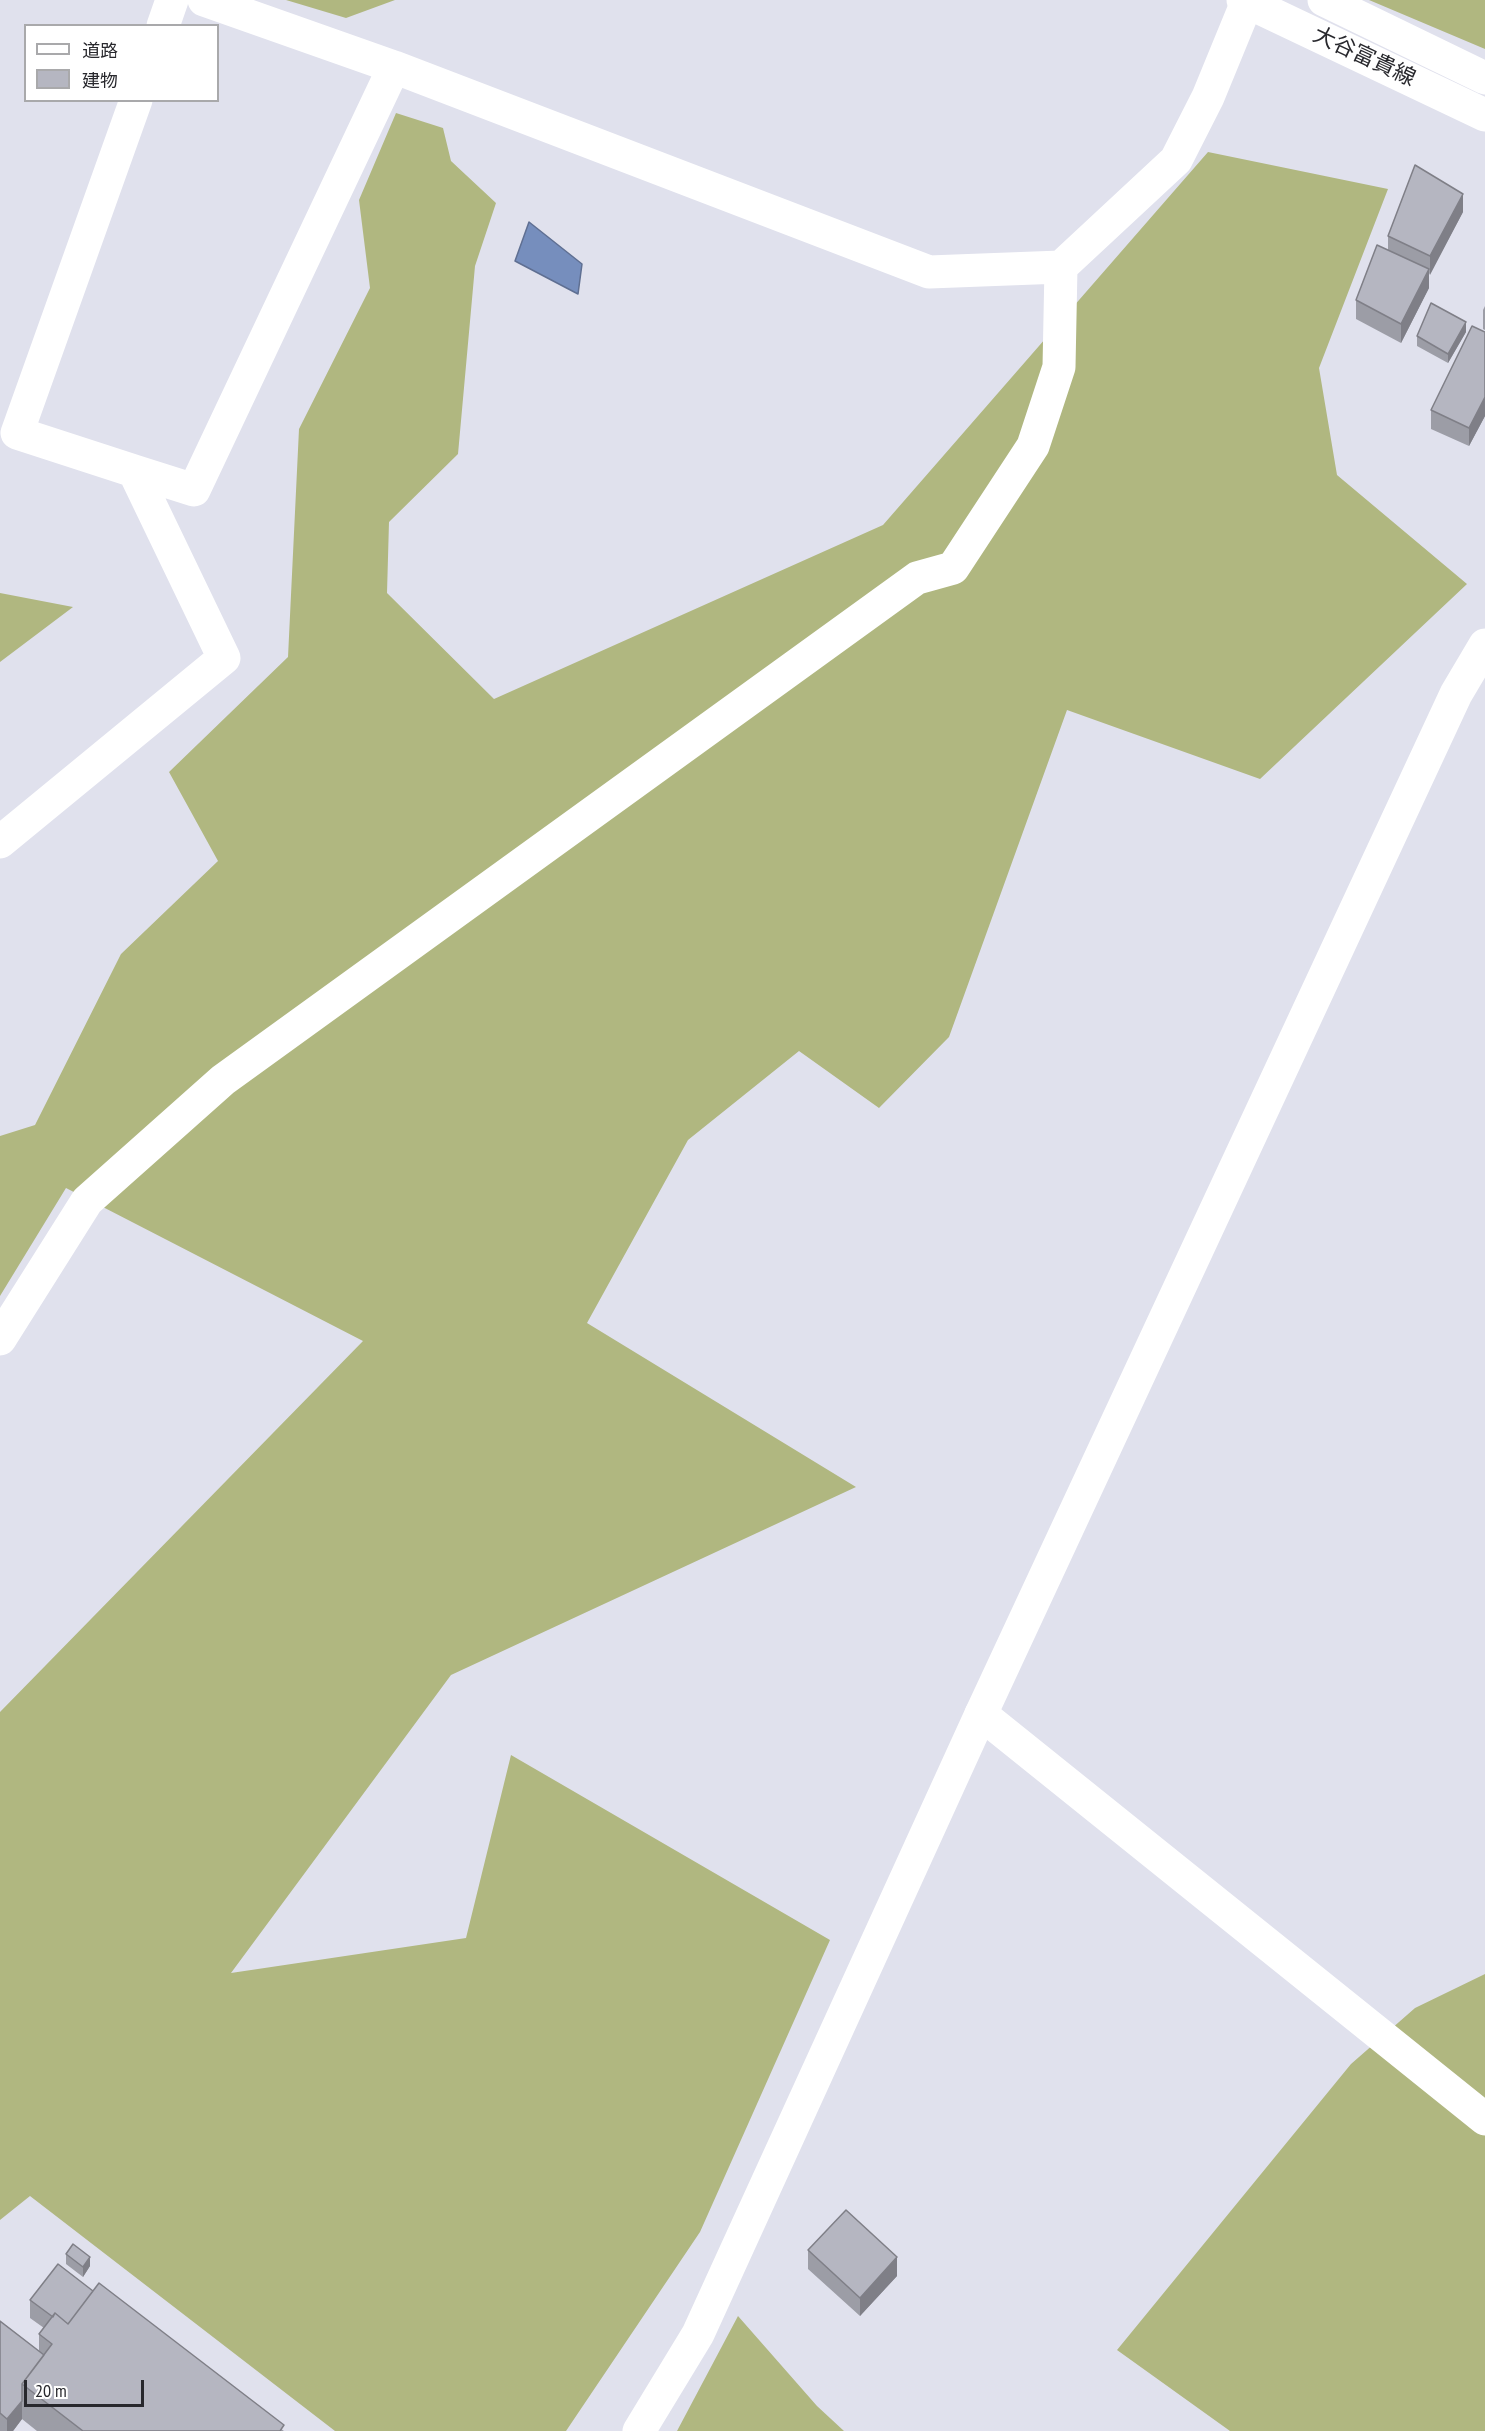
<!DOCTYPE html>
<meta charset="utf-8">
<style>
body{margin:0}
#map{position:relative;width:1485px;height:2431px;overflow:hidden;background:#e0e1ed;font-family:"PT Sans Narrow","Noto Sans JP",sans-serif}
canvas{display:block}
.legend{position:absolute;left:24px;top:24px;width:195px;height:78px;box-sizing:border-box;background:#fff;border:2px solid #a9a9ab;margin:0;padding:8px 10px;list-style:none;font-size:18px;color:#28282d}
.legend li{display:flex;align-items:center;gap:12px;height:30px}
.legend b{width:30px;border:2px solid #a9a9ab}
.scale{position:absolute;left:24px;top:2380px;width:120px;height:27px;box-sizing:border-box;border:3px solid #28282d;border-top:0;padding-left:8px;font-size:18px;line-height:21px;white-space:nowrap;color:#28282d;-webkit-text-stroke:4px #fff;paint-order:stroke}
</style>
<div id="map">
<canvas width="1485" height="2431"></canvas>
<ul class="legend">
<li><b style="height:8px;background:#fff"></b>道路</li>
<li><b style="height:16px;background:#b5b6c1"></b>建物</li>
</ul>
<div class="scale">20 m</div>
</div>
<script>
const ctx = document.querySelector('canvas').getContext('2d');
ctx.lineJoin = 'round';
function fillPath(path, color) {
  ctx.fillStyle = color;
  ctx.fill(path, 'evenodd');
}
function stroke(path, color, width, dash) {
  ctx.strokeStyle = color;
  ctx.lineWidth = width;
  ctx.lineCap = dash ? 'butt' : 'round';
  ctx.setLineDash(dash || []);
  ctx.stroke(path);
}
function write(font, color, halo, rows, align = 'center') {
  ctx.font = font + ' "PT Sans Narrow","Noto Sans JP",sans-serif';
  ctx.lineWidth = 5;
  ctx.setLineDash([]);
  ctx.textBaseline = 'middle';
  ctx.strokeStyle = halo;
  ctx.fillStyle = color;
  for (const [text, x, y, turn = 0] of rows) {
    ctx.save();
    ctx.translate(x, y);
    ctx.rotate((+turn || 0) * Math.PI / 180);
    ctx.textAlign = isNaN(turn) ? turn : align;
    if (halo) ctx.strokeText(text, 0, 0);
    ctx.fillText(text, 0, 0);
    ctx.restore();
  }
}
fillPath(new Path2D(`
 M 286,0 L 395,0 L 346,18 Z
 M 1369,0 L 1485,0 L 1485,49 Z
 M 396,113 L 443,128 L 451,161 L 496,203 L 475,266 L 458,454 L 389,522 L 387,593 L 494,699 L 883,525 L 1208,152 L 1388,189 L 1319,368 L 1337,475 L 1467,584 L 1260,779 L 1067,710 L 949,1037 L 879,1108 L 799,1051 L 688,1140 L 587,1323 L 856,1487 L 451,1675 L 231,1973 L 466,1938 L 511,1755 L 830,1940 L 700,2232 L 566,2431 L 335,2431 L 30,2196 L 0,2220 L 0,1712 L 363,1341 L 66,1188 L 0,1296 L 0,1136 L 35,1125 L 121,954 L 218,861 L 169,772 L 288,657 L 299,429 L 370,288 L 359,200 Z
 M 0,593 L 73,607 L 0,662 Z
 M 1485,1974 L 1485,2431 L 1230,2431 L 1117,2350 L 1351,2064 L 1415,2008 Z
 M 738,2316 L 817,2406 L 844,2431 L 677,2431 Z`), '#b0b780');
const water = new Path2D(`
 M 529,222 L 582,264 L 578,294 L 515,261 Z`);
fillPath(water, '#768ebd');
stroke(water, '#5f6f92', 1.5);
stroke(new Path2D(`
 M 204,0 L 394,67 L 929,272 L 1061,267 L 1176,160 L 1208,97 L 1247,2
 M 1324,0 L 1485,78
 M 163,26 L 172,0
 M 134,471 L 17,433 L 136,100
 M 0,842 L 224,658 L 134,471 L 194,490 L 394,67
 M 0,1339 L 87,1201 L 223,1080 L 917,578 L 953,568 L 1033,446 L 1059,367 L 1061,267
 M 981,1714 L 1485,2119`), '#fff', 33);
stroke(new Path2D(`
 M 1243,0 L 1485,115
 M 639,2431 L 698,2334 L 981,1714 L 1456,694 L 1485,645`), '#fff', 33);
fillPath(new Path2D(`
 M 1463,212 L 1429,275 L 1429,288 L 1401,343 L 1356,319 L 1356,300 L 1388,250 L 1388,236 Z
 M 1485,306 L 1485,330 L 1483,329 L 1483,310 Z
 M 1466,332 L 1448,363 L 1417,346 L 1417,336 Z
 M 1485,332 L 1485,416 L 1469,446 L 1431,429 L 1431,410 Z
 M 808,2250 L 897,2276 L 860,2316 L 808,2269 Z
 M 66,2254 L 90,2266 L 83,2277 L 66,2264 Z
 M 93,2291 L 284,2431 L 37,2431 L 22,2419 L 13,2431 L 0,2431 L 0,2321 L 39,2351 L 39,2334 L 44,2328 L 30,2318 L 30,2300 Z`), '#9c9da6');
fillPath(new Path2D(`
 M 1463,194 L 1463,212 L 1430,275 L 1430,256 Z
 M 1429,269 L 1429,288 L 1401,343 L 1401,324 Z
 M 1466,322 L 1466,332 L 1448,363 L 1448,354 Z
 M 1485,397 L 1485,416 L 1469,446 L 1469,428 Z
 M 90,2257 L 90,2266 L 83,2277 L 83,2267 Z
 M 897,2257 L 897,2276 L 860,2316 L 860,2298 Z
 M 22,2401 L 22,2419 L 13,2431 L 7,2431 L 7,2419 Z`), '#7f7f87');
const building = new Path2D(`
 M 1415,165 L 1463,194 L 1430,256 L 1388,236 Z
 M 1377,245 L 1429,269 L 1401,324 L 1356,300 Z
 M 1431,303 L 1466,322 L 1448,354 L 1417,336 Z
 M 1472,326 L 1485,332 L 1485,397 L 1469,428 L 1431,410 Z
 M 846,2210 L 897,2257 L 860,2298 L 808,2250 Z
 M 73,2244 L 90,2257 L 83,2267 L 66,2254 Z
 M 58,2264 L 93,2291 L 68,2324 L 55,2313 L 53,2317 L 30,2300 Z
 M 99,2283 L 284,2425 L 280,2431 L 83,2431 L 22,2384 L 52,2344 L 39,2334 L 55,2313 L 68,2324 Z
 M 0,2321 L 44,2355 L 22,2384 L 22,2401 L 7,2419 L 0,2413 Z`);
fillPath(building, '#b5b6c1');
stroke(building, '#7f7f87', 1.5);
write('22px', '#28282d', '#fff', [
 ["大谷富貴線",1364,57,25]
]);
</script>
